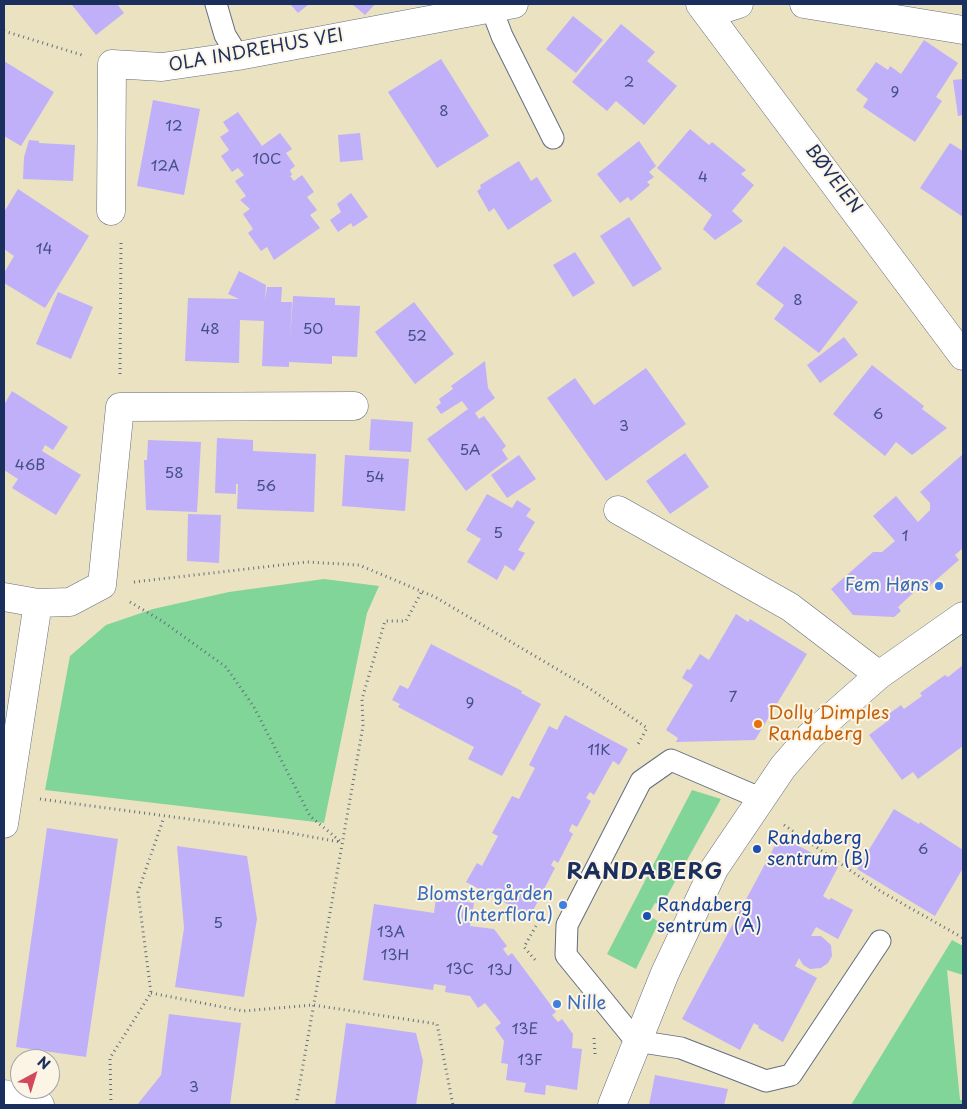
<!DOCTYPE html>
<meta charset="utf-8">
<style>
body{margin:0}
#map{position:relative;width:967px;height:1109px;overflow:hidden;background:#eae2c0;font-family:"Playpen Sans",sans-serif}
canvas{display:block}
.frame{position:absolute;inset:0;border:5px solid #1b2f5e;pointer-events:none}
.north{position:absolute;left:10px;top:1049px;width:50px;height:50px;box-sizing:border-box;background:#fcf5e5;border:1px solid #a2a6af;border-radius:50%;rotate:39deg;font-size:14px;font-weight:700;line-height:20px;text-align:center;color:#1b2f5e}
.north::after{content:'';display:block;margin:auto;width:18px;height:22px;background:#d1495b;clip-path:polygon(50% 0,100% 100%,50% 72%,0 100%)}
</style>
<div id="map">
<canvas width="967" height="1109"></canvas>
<div class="frame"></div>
<div class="north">N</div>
</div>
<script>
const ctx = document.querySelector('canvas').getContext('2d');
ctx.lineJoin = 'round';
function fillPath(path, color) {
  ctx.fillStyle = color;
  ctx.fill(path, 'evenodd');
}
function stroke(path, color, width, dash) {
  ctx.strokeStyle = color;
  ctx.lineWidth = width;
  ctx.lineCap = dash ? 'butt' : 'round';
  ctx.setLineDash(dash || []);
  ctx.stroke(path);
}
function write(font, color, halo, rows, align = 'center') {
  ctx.font = font + ' "Playpen Sans",sans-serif';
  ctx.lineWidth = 4;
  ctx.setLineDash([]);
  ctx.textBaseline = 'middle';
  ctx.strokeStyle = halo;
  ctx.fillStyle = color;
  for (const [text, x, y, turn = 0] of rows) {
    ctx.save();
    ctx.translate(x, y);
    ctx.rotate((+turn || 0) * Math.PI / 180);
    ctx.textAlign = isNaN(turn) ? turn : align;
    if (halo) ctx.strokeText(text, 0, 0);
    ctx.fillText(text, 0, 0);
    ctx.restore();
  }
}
fillPath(new Path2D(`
 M 324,579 L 379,586 L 367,613 L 324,823 L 45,790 L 70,656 L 106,625 L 153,609 L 229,592 Z
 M 692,790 L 721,799 L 662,905 L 655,903 L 648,915 L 659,922 L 636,969 L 607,954 Z
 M 952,940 L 963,946 L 963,975 L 947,970 L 960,1100 L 963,1100 L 963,1105 L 851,1105 Z`), '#81d598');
fillPath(new Path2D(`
 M 117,4 L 124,13 L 96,35 L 72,5 Z
 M 290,4 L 309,4 L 298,13 Z
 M 352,4 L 375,4 L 365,15 Z
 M 573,16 L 603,40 L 576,73 L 546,49 Z
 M 621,24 L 655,52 L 647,61 L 677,86 L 644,125 L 616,101 L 607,111 L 572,82 Z
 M 924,40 L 958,63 L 936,97 L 942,101 L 915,142 L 863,107 L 868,99 L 856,90 L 876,62 L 888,70 L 890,66 L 901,74 Z
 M 441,59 L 489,136 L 437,168 L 388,92 Z
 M 4,61 L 54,92 L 21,146 L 4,136 Z
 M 963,79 L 963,115 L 958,116 L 953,80 Z
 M 153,100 L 200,109 L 184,195 L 137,186 Z
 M 238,112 L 262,146 L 280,133 L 292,149 L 286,153 L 295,166 L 290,170 L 292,175 L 290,176 L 294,181 L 302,175 L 314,192 L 307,197 L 317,210 L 310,215 L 320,228 L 274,260 L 267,247 L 261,251 L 248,233 L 253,229 L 243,214 L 250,209 L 240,200 L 246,196 L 235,181 L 244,175 L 238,168 L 232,172 L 221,156 L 229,150 L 220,137 L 229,131 L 223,122 Z
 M 690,129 L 709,145 L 712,142 L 746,170 L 741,174 L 754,185 L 732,211 L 743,221 L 715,240 L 703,229 L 712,215 L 657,168 Z
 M 360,133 L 363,160 L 340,162 L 338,135 Z
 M 29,140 L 39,141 L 39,143 L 75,145 L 73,181 L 23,179 L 24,157 Z
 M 639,141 L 656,166 L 649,172 L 654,177 L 647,182 L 650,185 L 631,201 L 628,197 L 620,203 L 597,174 Z
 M 950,143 L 963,151 L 963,217 L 920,188 Z
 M 519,161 L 531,181 L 537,177 L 552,201 L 508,230 L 494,208 L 489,212 L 477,191 L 481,188 L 480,185 Z
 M 18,189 L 89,236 L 45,308 L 4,283 L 4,273 L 14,256 L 4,249 L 4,212 Z
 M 351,193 L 368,217 L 353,227 L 351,223 L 338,232 L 330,220 L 341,212 L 337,204 Z
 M 629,217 L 662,269 L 633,287 L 600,236 Z
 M 784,246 L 858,302 L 819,353 L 774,319 L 784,305 L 756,284 Z
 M 575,252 L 595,283 L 573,297 L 553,265 Z
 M 239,271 L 266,285 L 265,301 L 267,287 L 282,287 L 281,302 L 292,302 L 290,340 L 293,296 L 335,298 L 335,305 L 360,306 L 357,357 L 332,356 L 332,364 L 289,362 L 289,367 L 262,366 L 264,321 L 240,320 L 239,363 L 185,361 L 188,298 L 239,299 L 228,294 Z
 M 58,292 L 93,307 L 71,359 L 36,344 Z
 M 414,302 L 454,354 L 415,384 L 375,332 Z
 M 844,337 L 858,355 L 820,383 L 807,365 Z
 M 485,361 L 488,388 L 495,398 L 475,413 L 479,419 L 484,416 L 506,446 L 502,450 L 508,459 L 466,491 L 427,439 L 468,409 L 462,401 L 441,414 L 436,407 L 441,403 L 439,399 L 453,389 L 451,386 Z
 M 872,365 L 924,406 L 922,409 L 947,428 L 912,455 L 896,442 L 885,456 L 833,414 Z
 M 646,368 L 686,424 L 606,481 L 547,398 L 575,378 L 594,405 Z
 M 12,391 L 68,427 L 53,450 L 45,445 L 42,451 L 81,475 L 56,515 L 12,488 L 18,479 L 4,470 L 4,405 Z
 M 371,419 L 413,422 L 411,452 L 369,450 Z
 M 217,438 L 253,440 L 253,451 L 316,454 L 314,512 L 237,509 L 238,484 L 236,484 L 236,494 L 215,493 Z
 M 148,440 L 201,442 L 197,512 L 146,510 L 144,460 L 147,460 Z
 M 685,453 L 709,487 L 670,514 L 646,481 Z
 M 963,454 L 963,548 L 955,555 L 959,560 L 928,587 L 924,583 L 898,607 L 901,611 L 894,617 L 853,615 L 831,589 L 873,552 L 882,552 L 895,541 L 873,516 L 896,496 L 918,522 L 930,510 L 930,503 L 920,492 Z
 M 345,455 L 409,459 L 405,511 L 342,506 Z
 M 519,455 L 536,479 L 507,498 L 491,475 Z
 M 487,494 L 512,508 L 517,500 L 531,509 L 526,516 L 535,522 L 518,550 L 525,553 L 514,571 L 505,565 L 497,580 L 467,562 L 481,539 L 466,530 Z
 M 188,514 L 221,515 L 219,563 L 187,561 Z
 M 736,614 L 748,622 L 750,619 L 807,654 L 755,740 L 676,742 L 678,738 L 666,730 L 693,685 L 682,678 L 687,669 L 690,670 L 700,654 L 709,660 Z
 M 431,644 L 522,691 L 521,693 L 541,704 L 502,776 L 468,759 L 474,747 L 398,707 L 400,704 L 392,700 L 400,685 L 408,689 Z
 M 963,665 L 963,746 L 918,779 L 913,772 L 902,780 L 869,735 L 889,720 L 886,716 L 901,705 L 904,709 L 922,696 L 920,693 L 945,675 L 948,677 Z
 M 565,715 L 628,749 L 619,765 L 613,761 L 594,795 L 590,792 L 586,798 L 591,801 L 577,827 L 572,824 L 569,831 L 573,834 L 558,863 L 554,860 L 551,865 L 555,868 L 541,895 L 537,892 L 533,898 L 538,901 L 530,916 L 466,882 L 477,863 L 482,866 L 498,836 L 492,833 L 512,796 L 519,799 L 535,768 L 529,765 L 549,726 L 557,730 Z
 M 894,809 L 919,824 L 920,822 L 963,850 L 963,868 L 935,916 L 857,869 Z
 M 47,828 L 118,839 L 86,1057 L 16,1047 Z
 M 780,836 L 838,867 L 823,896 L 829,900 L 831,898 L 853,910 L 838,939 L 816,927 L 811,936 L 821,936 L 831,945 L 832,956 L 828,963 L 821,968 L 810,969 L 803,965 L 799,958 L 795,966 L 817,978 L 783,1042 L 758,1028 L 759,1026 L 754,1023 L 740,1050 L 682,1019 Z
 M 177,846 L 247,856 L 257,919 L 244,997 L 175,987 L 184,928 Z
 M 436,898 L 474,903 L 470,926 L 494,929 L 507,946 L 503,949 L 508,956 L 512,953 L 556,1012 L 552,1015 L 558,1022 L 562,1019 L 573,1034 L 572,1048 L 582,1049 L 577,1090 L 546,1085 L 545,1095 L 524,1092 L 526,1083 L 506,1080 L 508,1064 L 501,1063 L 504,1041 L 495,1028 L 501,1023 L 485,1003 L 478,1008 L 470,996 L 445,992 L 446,986 L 434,984 L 433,990 L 363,980 L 374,904 L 434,913 Z
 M 169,1014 L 241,1023 L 230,1105 L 137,1105 L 161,1075 Z
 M 346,1023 L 416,1033 L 423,1061 L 416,1105 L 335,1105 Z
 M 655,1075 L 728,1089 L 724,1105 L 649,1105 Z`), '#c0b0f9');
const lane = new Path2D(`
 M 216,4 L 225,35 L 238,56
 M 491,7 L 502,36 L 553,138
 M 762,799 L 671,760 L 641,781 L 567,925 L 566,955 L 636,1041 L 681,1048 L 766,1081 L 791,1075 L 880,941`);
const street = new Path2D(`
 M 804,4 L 963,30
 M 708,14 L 739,4
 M 111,211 L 112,64 L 162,67 L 238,56 L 514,4
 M 618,510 L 790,607 L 879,675
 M 4,597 L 38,603
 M 4,824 L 38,603 L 70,602 L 102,585 L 120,407 L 354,406
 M 4,1094 L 40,1105`);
const secondary = new Path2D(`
 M 700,4 L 963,356
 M 612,1105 L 665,973 L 714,869 L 783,767 L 810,736 L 879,675 L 963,616`);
stroke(lane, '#636e80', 23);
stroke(street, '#636e80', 29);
stroke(secondary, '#636e80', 29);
stroke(new Path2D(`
 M 4,31 L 82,55
 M 120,374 L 121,243
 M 134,582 L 307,562 L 359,565 L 435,597 L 589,688 L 647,728 L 637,746
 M 130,602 L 162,621 L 226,667 L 254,707 L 310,816 L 341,842
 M 40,799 L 285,832 L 340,842
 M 784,825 L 882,892 L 963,938
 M 536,926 L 524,947 L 537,962
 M 151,993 L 243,1011 L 313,1005 L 437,1024 L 453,1105
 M 594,1038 L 595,1054
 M 111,1105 L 110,1058 L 151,993 L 138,892 L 164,817
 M 296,1105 L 363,726 L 362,699 L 385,621 L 406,621 L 422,591`), '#636e80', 3, [1, 4]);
stroke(lane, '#fff', 21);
stroke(street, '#fff', 28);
stroke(secondary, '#fff', 28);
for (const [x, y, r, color] of [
 [939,586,5,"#3f7fe0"],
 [758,724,5,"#e8710a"],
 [757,849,5,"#1a4fb4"],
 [563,905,5,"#3f7fe0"],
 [647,916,5,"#1a4fb4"],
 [557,1004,5,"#3f7fe0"]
]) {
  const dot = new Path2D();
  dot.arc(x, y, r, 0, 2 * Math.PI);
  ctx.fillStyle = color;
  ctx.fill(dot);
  stroke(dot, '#fcf5e5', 2);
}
write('15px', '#444f85', null, [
 ["2",629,83],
 ["9",895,93],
 ["8",444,112],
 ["12",174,127],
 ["10C",267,160],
 ["12A",165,167],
 ["4",703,178],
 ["14",44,250],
 ["8",798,301],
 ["48",210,330],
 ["50",313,330],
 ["52",417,337],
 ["6",878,415],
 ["3",624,427],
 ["5A",470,451],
 ["46B",30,466],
 ["58",174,474],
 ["54",375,478],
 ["56",266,487],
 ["5",498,534],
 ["1",905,537],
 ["7",733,698],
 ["9",470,704],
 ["11K",599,751],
 ["6",923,850],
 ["5",218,924],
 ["13A",391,933],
 ["13H",395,956],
 ["13C",460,970],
 ["13J",500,971],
 ["13E",525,1030],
 ["13F",530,1061],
 ["3",194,1088]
]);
write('18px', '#1b2f5e', '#fcf5e5', [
 ["OLA INDREHUS VEI",256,51,-10],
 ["BØVEIEN",833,179,53]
]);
write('18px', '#366cbe', '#fcf5e5', [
 ["Fem Høns",929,586],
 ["Blomstergården",553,895],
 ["(Interflora)",553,916],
 ["Nille",567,1004,"left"]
], 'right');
write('18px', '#c56008', '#fcf5e5', [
 ["Dolly Dimples",768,714],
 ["Randaberg",768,735]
], 'left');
write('18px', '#164399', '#fcf5e5', [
 ["Randaberg",767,839],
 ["sentrum (B)",767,860],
 ["Randaberg",657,906],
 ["sentrum (A)",657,927]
], 'left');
ctx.letterSpacing = '1px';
write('bold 22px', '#1b2f5e', '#fcf5e5', [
 ["RANDABERG",645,873]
]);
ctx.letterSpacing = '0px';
</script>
